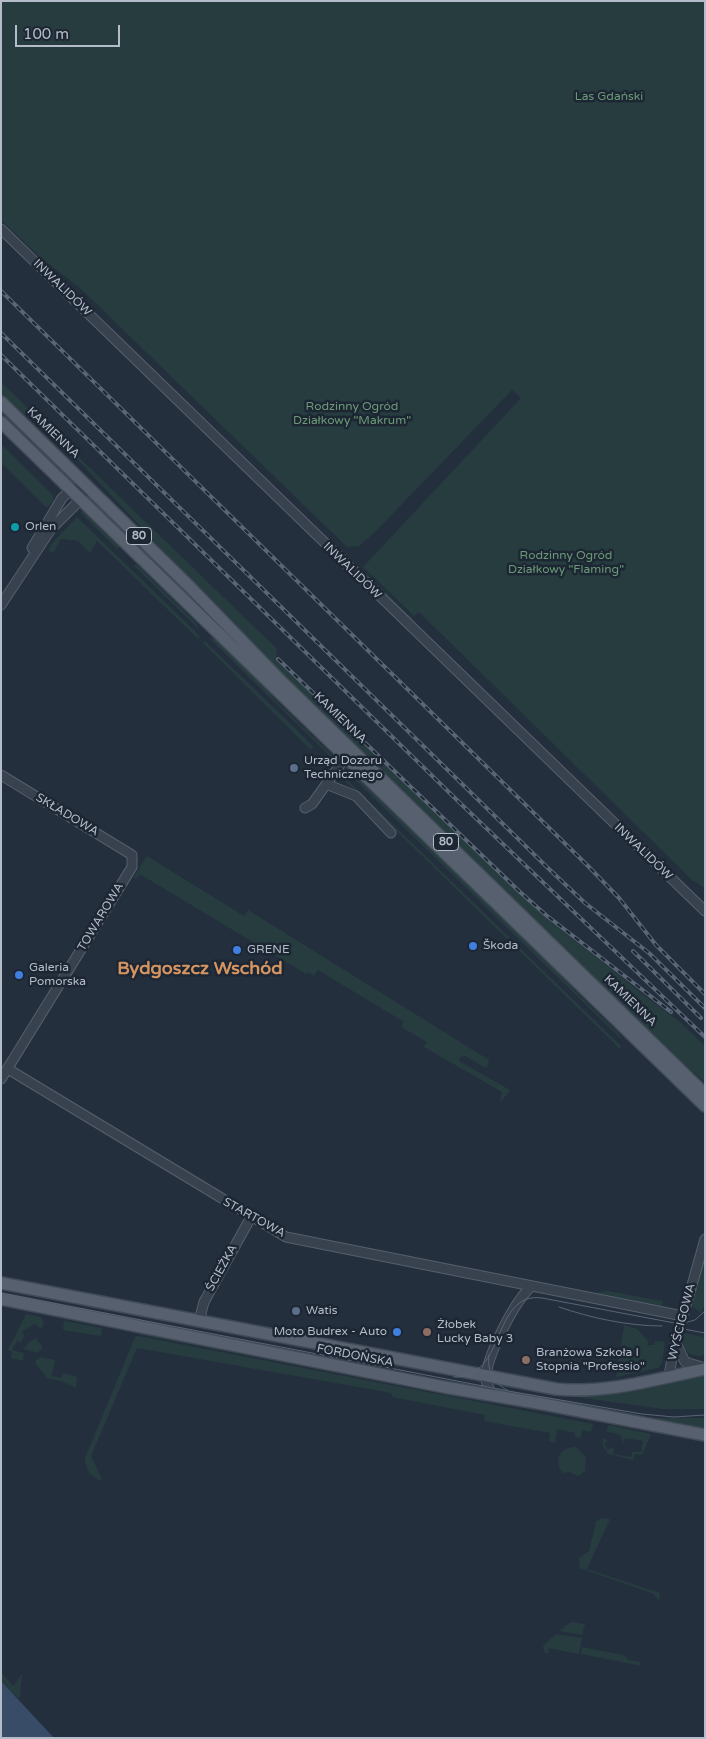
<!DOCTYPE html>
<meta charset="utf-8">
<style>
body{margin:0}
#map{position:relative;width:706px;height:1739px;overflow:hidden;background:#242f3e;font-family:"Varela Round",sans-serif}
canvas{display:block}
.frame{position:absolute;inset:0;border:2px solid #b4bcc9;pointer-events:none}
.scale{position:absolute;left:15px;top:25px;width:105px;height:22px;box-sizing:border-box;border:2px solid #b4bcc9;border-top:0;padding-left:6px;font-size:15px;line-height:18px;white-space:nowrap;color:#b4bcc9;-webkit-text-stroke:4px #1d2633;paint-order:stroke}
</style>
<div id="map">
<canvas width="706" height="1739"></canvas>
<div class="frame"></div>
<div class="scale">100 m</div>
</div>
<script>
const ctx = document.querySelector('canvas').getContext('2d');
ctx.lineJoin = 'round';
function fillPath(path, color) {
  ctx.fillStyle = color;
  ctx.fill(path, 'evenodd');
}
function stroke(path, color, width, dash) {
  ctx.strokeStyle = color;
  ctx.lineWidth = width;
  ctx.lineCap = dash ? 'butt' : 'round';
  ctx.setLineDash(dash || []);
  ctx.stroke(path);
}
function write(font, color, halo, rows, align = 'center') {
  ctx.font = font + ' "Varela Round",sans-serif';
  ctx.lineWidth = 5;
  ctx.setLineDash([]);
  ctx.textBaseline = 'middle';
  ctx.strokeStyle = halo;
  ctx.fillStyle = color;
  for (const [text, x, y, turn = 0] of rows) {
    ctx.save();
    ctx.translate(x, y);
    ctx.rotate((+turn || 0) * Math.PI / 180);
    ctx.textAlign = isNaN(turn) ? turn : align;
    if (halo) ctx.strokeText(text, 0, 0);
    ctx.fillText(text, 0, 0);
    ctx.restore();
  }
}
fillPath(new Path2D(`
 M 1,1 L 705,1 L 705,888 L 692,880 L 419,612 L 414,616 L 363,567 L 521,398 L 512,390 L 375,532 L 359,546 L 347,547 L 81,289 L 40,257 L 1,220 Z
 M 1,382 L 277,649 L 276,659 L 523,896 L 641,993 L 680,1022 L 705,1046 L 705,1082 L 679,1060 L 544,931 L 245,638 L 31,410 L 25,415 L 1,396 Z
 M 1,407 L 64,468 L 59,473 L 1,416 Z
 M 1,444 L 53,495 L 53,501 L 47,508 L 1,463 Z
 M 79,511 C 96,512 109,534 120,547 L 117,549 Z
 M 77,517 L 200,636 L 198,639 L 97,541 L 90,553 L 78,541 L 61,539 L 53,553 L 48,550 L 54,541 Z
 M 136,564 L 195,622 L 201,631 L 134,566 Z
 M 362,569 L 412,618 L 410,620 L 362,574 Z
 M 209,638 L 220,640 L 254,674 L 275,700 L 334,757 L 336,762 Z
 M 205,641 L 313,746 L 311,750 L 203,643 Z
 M 350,768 L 554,966 L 577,993 L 619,1034 L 622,1040 L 344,769 Z
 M 339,772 L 621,1046 L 620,1049 L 338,774 Z
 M 147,856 L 244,916 L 248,910 L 489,1060 L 487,1067 L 484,1067 L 465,1056 L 460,1057 L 459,1061 L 510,1090 L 500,1103 L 502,1092 L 424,1047 L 427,1042 L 401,1027 L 404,1022 L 318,970 L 314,976 L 308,972 L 306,974 L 140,874 L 136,879 L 134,877 Z
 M 705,1257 L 705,1305 L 700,1313 L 693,1306 L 693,1295 Z
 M 607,1291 L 663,1301 L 661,1307 L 595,1293 Z
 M 26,1314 L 41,1317 L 44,1323 L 41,1329 L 35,1324 L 22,1331 L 24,1336 L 21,1342 L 17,1341 L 12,1350 L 24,1353 L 23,1361 L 11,1358 L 12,1352 L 8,1350 Z
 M 64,1321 L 102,1328 L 101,1336 L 63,1330 Z
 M 624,1325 L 637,1329 L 648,1341 L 648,1345 L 654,1345 L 655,1341 L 665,1342 L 662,1363 L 658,1368 L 616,1377 Z
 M 143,1332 L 327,1369 L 328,1371 L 137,1334 Z
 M 684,1333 L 705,1337 L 705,1355 C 688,1359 680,1348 684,1333 Z
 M 138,1336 L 593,1424 L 591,1432 L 583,1430 L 580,1438 L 575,1437 L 575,1433 L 557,1429 L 555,1443 L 549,1441 L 550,1433 L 484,1421 L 485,1415 L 392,1397 L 392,1393 L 137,1348 L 91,1456 L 103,1481 C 91,1478 85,1470 85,1458 L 135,1337 Z
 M 36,1338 L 43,1348 L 37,1353 L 24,1349 L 28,1343 Z
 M 41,1357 L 55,1360 L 52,1376 L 62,1378 L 63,1373 L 77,1377 L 76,1388 L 61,1381 L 47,1378 L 35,1363 L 36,1360 Z
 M 705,1372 L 705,1409 L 663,1409 L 569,1396 Z
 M 584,1405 L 652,1418 L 705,1418 L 705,1431 L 584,1407 Z
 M 609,1425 L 651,1434 L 642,1455 L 635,1454 L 633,1460 L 608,1454 L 603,1446 L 602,1438 L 608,1441 L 604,1444 L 608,1450 L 612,1447 L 614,1449 L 613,1454 L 631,1457 L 632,1452 L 641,1452 L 643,1441 L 625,1438 L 624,1443 L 620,1435 L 606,1431 Z
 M 576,1447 L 586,1457 L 585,1471 L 578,1476 L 569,1472 L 563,1473 C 553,1461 560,1446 576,1447 Z
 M 602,1518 L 610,1519 L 587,1569 L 660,1593 L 659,1601 L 654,1594 L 580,1568 L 579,1558 L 589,1551 L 596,1522 Z
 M 571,1622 L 585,1624 L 582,1635 L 559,1631 Z
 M 556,1634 L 582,1638 L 579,1654 L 549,1648 L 548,1653 L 545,1653 L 543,1646 Z
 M 582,1647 L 623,1655 L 629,1660 L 641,1662 L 640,1665 L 647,1667 L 581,1654 Z
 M 1,1672 L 13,1686 L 22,1674 L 20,1696 L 18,1698 L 1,1681 Z`), '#263c3f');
fillPath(new Path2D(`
 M 1,1681 L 54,1738 L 1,1738 Z`), '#394c67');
const minor = new Path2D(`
 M 1,229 L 705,911
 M 32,548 L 62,498 L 71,490 L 87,485
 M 1,605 L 51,529 L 81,499 L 87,485
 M 1,775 L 132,855 L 132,867 L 1,1079
 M 326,784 L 356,796 L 391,833
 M 305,808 L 312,804 L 340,765 L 341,753
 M 8,1069 L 286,1237 L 683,1316
 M 199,1321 L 204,1302 L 251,1217
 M 676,1343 L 685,1362 L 705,1368
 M 669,1376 L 673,1352 L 705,1239
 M 493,1396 C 490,1390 486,1385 486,1378 C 487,1355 515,1300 532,1286`);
const major = new Path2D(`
 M 1,402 L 190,587 L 283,683 L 705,1094
 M 1,422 L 705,1106
 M 1,1283 L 556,1389 C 607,1394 656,1379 705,1369
 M 1,1299 L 444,1387 L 543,1404 L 705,1435`);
stroke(minor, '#565f6c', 11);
stroke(major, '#414a57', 14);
stroke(minor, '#38414e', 9);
stroke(major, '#56606e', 11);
stroke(new Path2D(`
 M 1,1293 L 514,1392 L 642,1414 L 674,1417 L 705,1415
 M 559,1307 C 591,1318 628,1326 662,1326
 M 678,1328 L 705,1333
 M 489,1355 C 487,1371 493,1382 507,1390
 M 454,1377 C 507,1379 491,1291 542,1298 L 680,1324 L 695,1320 L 705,1311`), '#5a6575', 1);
const rail = new Path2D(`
 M 1,291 L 588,866 L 619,898 L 656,945 L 705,994
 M 1,333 L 550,870 L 585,903 L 649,953 L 705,1008
 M 1,355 L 460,803 L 705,1037
 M 278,659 L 520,892 L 546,915 L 671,1012
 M 633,951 L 701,1018`);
stroke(rail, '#5a6575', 4);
stroke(rail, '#1d2633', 2, [5.5]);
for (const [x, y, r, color] of [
 [15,527,5,"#0f9aa8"],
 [294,768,5,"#5c6f8a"],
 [473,946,5,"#3f7fe0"],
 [237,950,5,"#3f7fe0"],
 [19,975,5,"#3f7fe0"],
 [296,1311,5,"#5c6f8a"],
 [397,1332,5,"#3f7fe0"],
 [427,1332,5,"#8d6e63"],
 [526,1360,5,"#8d6e63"]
]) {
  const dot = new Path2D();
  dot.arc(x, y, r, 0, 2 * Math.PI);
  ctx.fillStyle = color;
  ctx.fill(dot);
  stroke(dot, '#1d2633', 2);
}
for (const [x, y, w] of [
 [139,536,25],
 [446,842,25]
]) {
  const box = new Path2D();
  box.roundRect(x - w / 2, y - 8.5, w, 17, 4);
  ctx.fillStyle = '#1d2633';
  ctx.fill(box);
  stroke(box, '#b4bcc9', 1);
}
write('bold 11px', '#b4bcc9', null, [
 ["80",139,536],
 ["80",446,842]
]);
write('12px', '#6b9a76', '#1d2633', [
 ["Las Gdański",609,97],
 ["Rodzinny Ogród",352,407],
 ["Działkowy \"Makrum\"",352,421],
 ["Rodzinny Ogród",566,556],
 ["Działkowy \"Flaming\"",566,570]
]);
write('12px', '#b4bcc9', '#1d2633', [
 ["INWALIDÓW",62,288,44],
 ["KAMIENNA",53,433,44],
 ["INWALIDÓW",352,571,44],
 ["KAMIENNA",340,718,44],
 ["SKŁADOWA",67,815,31],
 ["INWALIDÓW",643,852,44],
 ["TOWAROWA",101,917,-59],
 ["KAMIENNA",630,1001,44],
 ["STARTOWA",254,1218,29],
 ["ŚCIEŻKA",222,1268,-61],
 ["WYŚCIGOWA",682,1322,-76],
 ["FORDOŃSKA",355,1356,11]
]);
write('12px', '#b4bcc9', '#1d2633', [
 ["Orlen",25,527],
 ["Urząd Dozoru",304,761],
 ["Technicznego",304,775],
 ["Škoda",483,946],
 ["GRENE",247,950],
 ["Galeria",29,968],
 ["Pomorska",29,982],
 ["Watis",306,1311],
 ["Żłobek",437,1325],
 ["Lucky Baby 3",437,1339],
 ["Moto Budrex - Auto",387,1332,"right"],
 ["Branżowa Szkoła I",536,1353],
 ["Stopnia \"Professio\"",536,1367]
], 'left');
write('bold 18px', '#d59563', '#1d2633', [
 ["Bydgoszcz Wschód",200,969]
]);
</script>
